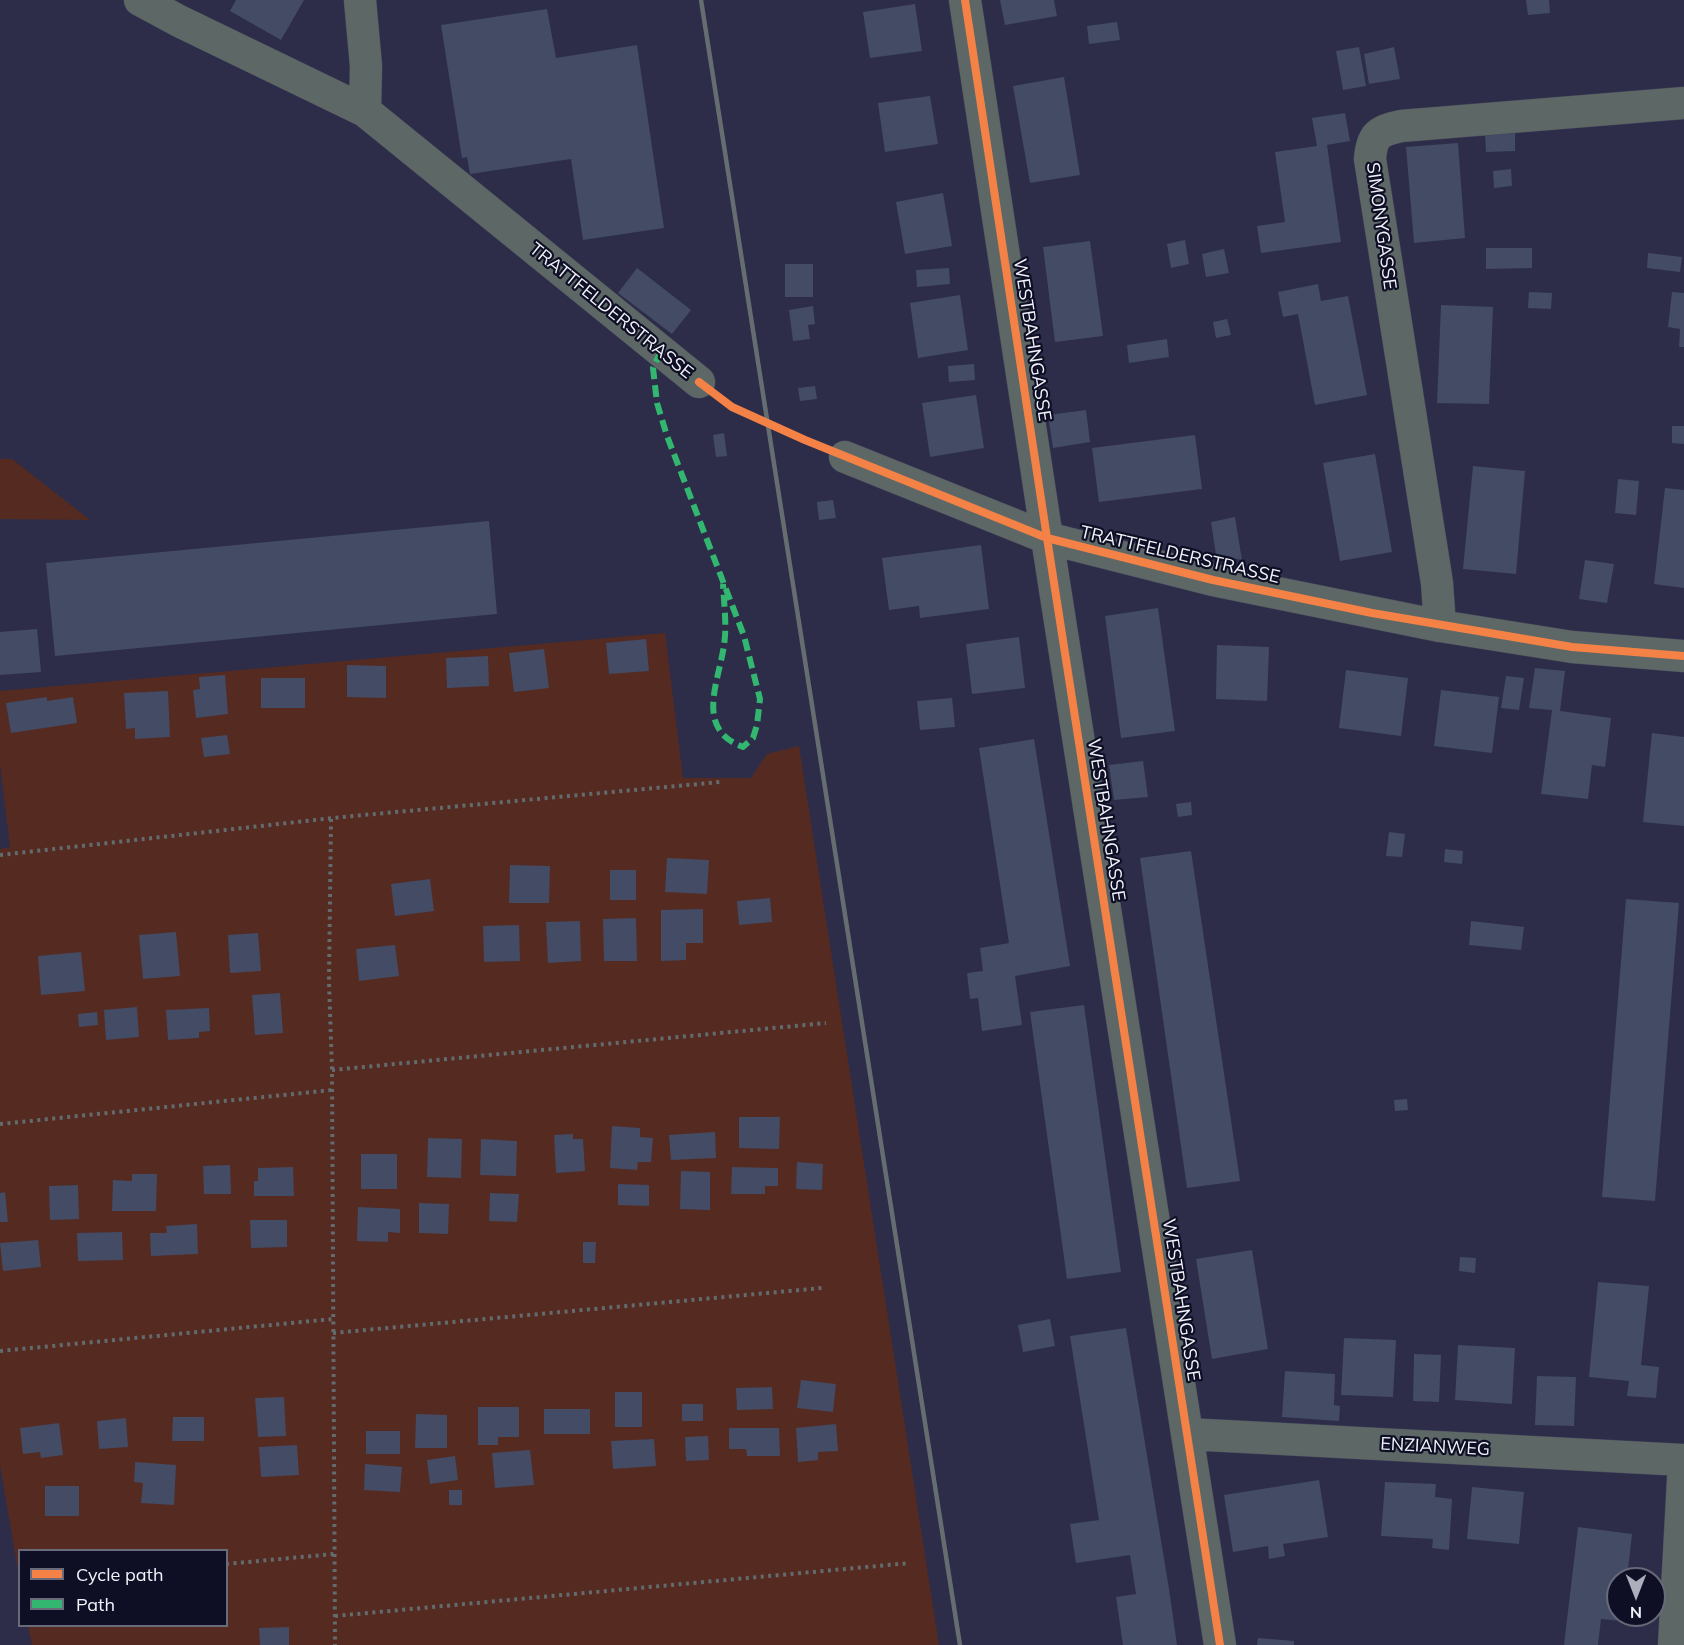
<!DOCTYPE html>
<style>
body{margin:0}
#map{position:relative;width:1684px;height:1645px;overflow:hidden;background:#2d2d49;font-family:Mulish,sans-serif}
canvas{display:block}
.legend{position:absolute;left:18px;top:1549px;width:210px;height:78px;box-sizing:border-box;background:#0e0f25;border:2px solid #696a7a;margin:0;padding:8px 10px;list-style:none;font-size:18px;color:#f2f3fa}
.legend li{display:flex;align-items:center;gap:12px;height:30px}
.legend b{width:30px;border:2px solid #696a7a}
.north{position:absolute;left:1606px;top:1567px;width:60px;height:60px;box-sizing:border-box;background:#0e0f25;border:2px solid #696a7a;border-radius:50%;rotate:180deg;font-size:16px;font-weight:700;line-height:24px;text-align:center;color:#f2f3fa}
.north::after{content:'';display:block;margin:auto;width:21px;height:27px;background:#adaebc;clip-path:polygon(50% 0,100% 100%,50% 72%,0 100%)}
</style>
<div id="map">
<canvas width="1684" height="1645"></canvas>
<ul class="legend">
<li><b style="height:8px;background:#f48246"></b>Cycle path</li>
<li><b style="height:8px;background:#33b770"></b>Path</li>
</ul>
<div class="north">N</div>
</div>
<script>
const ctx = document.querySelector('canvas').getContext('2d');
ctx.lineJoin = 'round';
function fillPath(path, color) {
  ctx.fillStyle = color;
  ctx.fill(path, 'evenodd');
}
function stroke(path, color, width, dash) {
  ctx.strokeStyle = color;
  ctx.lineWidth = width;
  ctx.lineCap = dash ? 'butt' : 'round';
  ctx.setLineDash(dash || []);
  ctx.stroke(path);
}
function write(font, color, halo, rows, align = 'center') {
  ctx.font = font + ' Mulish,sans-serif';
  ctx.lineWidth = 4.5;
  ctx.setLineDash([]);
  ctx.textBaseline = 'middle';
  ctx.strokeStyle = halo;
  ctx.fillStyle = color;
  for (const [text, x, y, turn = 0] of rows) {
    ctx.save();
    ctx.translate(x, y);
    ctx.rotate((+turn || 0) * Math.PI / 180);
    ctx.textAlign = isNaN(turn) ? turn : align;
    if (halo) ctx.strokeText(text, 0, 0);
    ctx.fillText(text, 0, 0);
    ctx.restore();
  }
}
fillPath(new Path2D(`
 M 0,459 L 12,459 L 90,520 L 0,519 Z
 M 665,633 L 683,778 L 751,778 L 767,754 L 799,746 L 939,1645 L 32,1645 L 28,1626 L 226,1626 L 226,1550 L 20,1550 L 19,1576 L 0,1465 L 0,849 L 10,847 L 0,764 L 0,691 Z`), '#552a20');
fillPath(new Path2D(`
 M 236,0 L 304,0 L 281,40 L 230,11 Z
 M 1000,0 L 1054,0 L 1057,16 L 1005,25 Z
 M 1526,0 L 1549,0 L 1550,13 L 1528,15 Z
 M 915,4 L 922,51 L 870,58 L 863,12 Z
 M 547,9 L 556,58 L 637,45 L 664,228 L 583,240 L 571,159 L 470,174 L 467,157 L 462,158 L 441,25 Z
 M 1117,22 L 1120,40 L 1089,44 L 1087,26 Z
 M 1359,47 L 1366,86 L 1343,90 L 1336,51 Z
 M 1394,47 L 1400,79 L 1369,84 L 1364,54 Z
 M 1064,77 L 1080,175 L 1030,183 L 1013,86 Z
 M 930,96 L 938,144 L 885,152 L 878,103 Z
 M 1345,113 L 1350,141 L 1327,145 L 1341,242 L 1261,253 L 1257,226 L 1285,222 L 1275,152 L 1317,146 L 1312,118 Z
 M 1515,133 L 1515,151 L 1486,152 L 1485,134 Z
 M 1458,143 L 1465,238 L 1414,243 L 1406,147 Z
 M 1511,169 L 1512,186 L 1494,188 L 1493,171 Z
 M 943,193 L 952,246 L 905,254 L 896,202 Z
 M 1185,240 L 1189,264 L 1171,268 L 1167,244 Z
 M 1090,241 L 1103,336 L 1055,342 L 1043,247 Z
 M 1486,248 L 1532,248 L 1532,268 L 1486,269 Z
 M 1224,249 L 1229,273 L 1206,277 L 1202,254 Z
 M 1648,253 L 1682,257 L 1680,272 L 1647,268 Z
 M 785,264 L 813,264 L 813,297 L 785,297 Z
 M 637,268 L 691,310 L 672,334 L 618,293 Z
 M 949,268 L 950,284 L 917,287 L 916,270 Z
 M 1318,284 L 1321,301 L 1348,296 L 1367,395 L 1315,405 L 1298,314 L 1283,317 L 1278,292 Z
 M 1529,292 L 1552,293 L 1551,309 L 1528,308 Z
 M 1672,292 L 1684,293 L 1684,347 L 1679,347 L 1680,329 L 1668,327 Z
 M 960,295 L 968,350 L 918,358 L 910,303 Z
 M 1441,305 L 1493,307 L 1489,404 L 1437,403 Z
 M 813,306 L 815,324 L 808,325 L 810,339 L 793,341 L 789,310 Z
 M 1227,319 L 1231,335 L 1216,338 L 1213,322 Z
 M 1167,339 L 1169,357 L 1129,363 L 1127,345 Z
 M 974,364 L 975,380 L 949,382 L 948,366 Z
 M 815,386 L 817,399 L 800,401 L 798,388 Z
 M 976,395 L 984,448 L 930,457 L 922,403 Z
 M 1086,410 L 1090,442 L 1053,448 L 1048,415 Z
 M 1672,426 L 1684,426 L 1684,444 L 1672,443 Z
 M 724,433 L 727,456 L 716,457 L 713,435 Z
 M 1195,435 L 1202,489 L 1099,502 L 1092,448 Z
 M 1375,454 L 1392,552 L 1340,561 L 1323,463 Z
 M 1473,466 L 1525,471 L 1516,574 L 1463,569 Z
 M 1618,479 L 1639,481 L 1636,515 L 1615,513 Z
 M 1665,488 L 1684,490 L 1684,588 L 1654,584 Z
 M 833,500 L 836,518 L 819,520 L 817,502 Z
 M 1235,517 L 1242,560 L 1216,555 L 1211,522 Z
 M 489,521 L 497,614 L 55,656 L 46,563 Z
 M 981,545 L 989,609 L 920,618 L 919,606 L 889,610 L 882,558 Z
 M 1585,560 L 1614,564 L 1607,603 L 1579,599 Z
 M 1158,608 L 1175,731 L 1121,738 L 1105,616 Z
 M 37,629 L 41,672 L 0,675 L 0,632 Z
 M 1019,637 L 1025,688 L 972,694 L 966,644 Z
 M 646,639 L 649,671 L 609,674 L 606,643 Z
 M 1217,645 L 1269,647 L 1267,701 L 1216,699 Z
 M 544,649 L 549,688 L 514,692 L 509,653 Z
 M 488,656 L 489,686 L 447,688 L 446,658 Z
 M 347,665 L 386,666 L 386,698 L 347,697 Z
 M 1535,668 L 1565,671 L 1560,711 L 1611,718 L 1605,767 L 1592,765 L 1588,799 L 1541,794 L 1552,710 L 1529,708 Z
 M 1346,670 L 1408,678 L 1401,736 L 1339,728 Z
 M 225,675 L 228,714 L 196,718 L 193,690 L 200,689 L 199,677 Z
 M 1506,676 L 1524,678 L 1519,710 L 1501,708 Z
 M 261,678 L 305,678 L 305,708 L 261,708 Z
 M 1441,690 L 1499,697 L 1492,753 L 1434,746 Z
 M 168,691 L 170,737 L 135,739 L 135,728 L 126,729 L 124,693 Z
 M 47,697 L 47,701 L 73,697 L 77,723 L 11,733 L 6,703 Z
 M 952,698 L 955,727 L 920,730 L 917,701 Z
 M 1652,733 L 1684,737 L 1684,826 L 1643,822 Z
 M 227,735 L 230,754 L 204,757 L 201,738 Z
 M 1034,739 L 1070,966 L 1015,976 L 1022,1025 L 982,1031 L 978,998 L 970,999 L 967,973 L 983,971 L 980,948 L 1009,943 L 979,748 Z
 M 1143,761 L 1148,797 L 1114,800 L 1109,765 Z
 M 1191,802 L 1192,815 L 1178,817 L 1176,804 Z
 M 1389,832 L 1405,834 L 1402,857 L 1386,856 Z
 M 1445,849 L 1463,851 L 1462,864 L 1444,862 Z
 M 1191,851 L 1240,1181 L 1187,1188 L 1140,858 Z
 M 667,858 L 709,860 L 707,894 L 665,892 Z
 M 510,865 L 550,866 L 549,903 L 509,903 Z
 M 610,870 L 636,870 L 636,900 L 610,900 Z
 M 430,879 L 434,911 L 395,916 L 391,884 Z
 M 770,898 L 772,922 L 739,925 L 737,901 Z
 M 1626,899 L 1679,903 L 1655,1201 L 1602,1197 Z
 M 703,909 L 703,943 L 686,943 L 686,960 L 661,961 L 661,910 Z
 M 636,918 L 637,961 L 604,961 L 603,919 Z
 M 580,921 L 581,961 L 548,963 L 546,922 Z
 M 1471,921 L 1524,927 L 1521,950 L 1469,945 Z
 M 519,925 L 520,961 L 484,962 L 483,926 Z
 M 176,932 L 180,976 L 143,979 L 139,935 Z
 M 258,933 L 261,971 L 230,973 L 228,935 Z
 M 395,945 L 399,976 L 359,981 L 356,949 Z
 M 81,952 L 85,991 L 41,995 L 38,956 Z
 M 280,993 L 283,1033 L 255,1035 L 252,995 Z
 M 1084,1005 L 1121,1272 L 1067,1279 L 1030,1012 Z
 M 137,1007 L 139,1037 L 106,1040 L 104,1010 Z
 M 209,1008 L 210,1031 L 199,1032 L 199,1038 L 168,1040 L 166,1010 Z
 M 97,1012 L 98,1025 L 79,1027 L 78,1014 Z
 M 1407,1099 L 1408,1110 L 1395,1111 L 1394,1100 Z
 M 739,1117 L 780,1117 L 779,1149 L 739,1148 Z
 M 612,1126 L 640,1128 L 640,1137 L 653,1138 L 651,1162 L 638,1162 L 637,1170 L 610,1168 Z
 M 715,1132 L 716,1158 L 671,1160 L 669,1135 Z
 M 573,1134 L 573,1139 L 583,1139 L 585,1171 L 556,1173 L 554,1135 Z
 M 428,1138 L 462,1139 L 461,1178 L 427,1177 Z
 M 481,1139 L 517,1141 L 516,1176 L 480,1175 Z
 M 361,1154 L 397,1154 L 397,1189 L 361,1189 Z
 M 797,1162 L 823,1164 L 822,1190 L 796,1189 Z
 M 230,1165 L 231,1194 L 204,1194 L 203,1166 Z
 M 293,1167 L 294,1196 L 254,1196 L 254,1181 L 258,1181 L 258,1168 Z
 M 732,1167 L 778,1168 L 778,1186 L 765,1186 L 765,1194 L 731,1194 Z
 M 681,1171 L 710,1172 L 710,1210 L 680,1209 Z
 M 132,1174 L 157,1174 L 156,1211 L 112,1211 L 113,1180 L 132,1181 Z
 M 618,1184 L 649,1185 L 649,1206 L 618,1205 Z
 M 78,1185 L 79,1219 L 50,1220 L 49,1186 Z
 M 5,1192 L 8,1222 L 0,1222 L 0,1193 Z
 M 490,1193 L 519,1194 L 517,1222 L 489,1221 Z
 M 419,1203 L 449,1204 L 448,1234 L 419,1233 Z
 M 358,1207 L 400,1209 L 400,1233 L 388,1232 L 388,1242 L 357,1241 Z
 M 250,1220 L 287,1220 L 287,1247 L 251,1248 Z
 M 197,1224 L 198,1254 L 151,1256 L 150,1233 L 167,1233 L 166,1226 Z
 M 122,1232 L 123,1260 L 78,1261 L 77,1233 Z
 M 38,1240 L 41,1267 L 3,1271 L 0,1243 Z
 M 583,1242 L 596,1242 L 595,1263 L 583,1263 Z
 M 1252,1250 L 1268,1349 L 1212,1359 L 1196,1259 Z
 M 1460,1257 L 1476,1258 L 1475,1273 L 1459,1271 Z
 M 1598,1282 L 1649,1286 L 1641,1365 L 1659,1367 L 1656,1398 L 1627,1396 L 1629,1381 L 1589,1377 Z
 M 1050,1319 L 1055,1346 L 1023,1352 L 1018,1325 Z
 M 1126,1328 L 1169,1589 L 1177,1645 L 1123,1645 L 1116,1597 L 1136,1594 L 1130,1555 L 1076,1563 L 1070,1524 L 1099,1520 L 1070,1336 Z
 M 1344,1338 L 1396,1340 L 1393,1397 L 1341,1395 Z
 M 1458,1345 L 1515,1348 L 1512,1404 L 1455,1400 Z
 M 1414,1354 L 1441,1355 L 1439,1402 L 1413,1401 Z
 M 1285,1371 L 1335,1374 L 1334,1405 L 1340,1406 L 1339,1421 L 1282,1417 Z
 M 1537,1376 L 1576,1377 L 1574,1426 L 1535,1425 Z
 M 801,1380 L 836,1384 L 833,1412 L 797,1408 Z
 M 772,1387 L 773,1409 L 737,1410 L 736,1388 Z
 M 615,1392 L 642,1392 L 642,1427 L 615,1427 Z
 M 284,1397 L 286,1436 L 258,1437 L 255,1398 Z
 M 682,1404 L 703,1404 L 703,1421 L 682,1421 Z
 M 478,1407 L 519,1407 L 519,1437 L 498,1437 L 498,1445 L 478,1445 Z
 M 544,1409 L 590,1409 L 590,1434 L 544,1434 Z
 M 416,1414 L 447,1415 L 447,1448 L 415,1448 Z
 M 173,1417 L 204,1417 L 204,1441 L 172,1441 Z
 M 126,1418 L 128,1447 L 99,1449 L 97,1421 Z
 M 59,1423 L 63,1455 L 41,1458 L 40,1452 L 23,1454 L 20,1428 Z
 M 836,1424 L 838,1451 L 818,1452 L 818,1460 L 798,1462 L 796,1428 Z
 M 729,1428 L 779,1428 L 780,1456 L 747,1456 L 746,1449 L 729,1449 Z
 M 366,1431 L 400,1431 L 400,1454 L 366,1454 Z
 M 708,1436 L 709,1460 L 686,1461 L 685,1437 Z
 M 654,1439 L 656,1466 L 613,1469 L 611,1441 Z
 M 297,1445 L 299,1475 L 261,1477 L 259,1447 Z
 M 530,1450 L 534,1485 L 495,1488 L 492,1453 Z
 M 455,1456 L 458,1480 L 430,1484 L 427,1460 Z
 M 135,1462 L 176,1465 L 174,1505 L 141,1503 L 143,1483 L 134,1482 Z
 M 365,1464 L 402,1467 L 400,1492 L 364,1490 Z
 M 1319,1480 L 1328,1537 L 1283,1544 L 1285,1556 L 1269,1559 L 1268,1546 L 1233,1552 L 1224,1495 Z
 M 1385,1482 L 1436,1484 L 1435,1497 L 1452,1499 L 1449,1550 L 1432,1548 L 1433,1539 L 1381,1536 Z
 M 45,1486 L 79,1486 L 79,1516 L 45,1516 Z
 M 1472,1487 L 1524,1492 L 1519,1544 L 1467,1539 Z
 M 449,1490 L 462,1490 L 462,1505 L 449,1505 Z
 M 1578,1527 L 1632,1534 L 1627,1579 L 1618,1579 L 1618,1615 L 1622,1615 L 1622,1621 L 1601,1619 L 1598,1645 L 1564,1645 Z
 M 289,1627 L 289,1645 L 260,1645 L 259,1628 Z
 M 1258,1638 L 1294,1641 L 1294,1645 L 1257,1645 Z`), '#434b65');
const minor = new Path2D(`
 M 140,0 L 179,21 L 365,111 L 699,382
 M 360,0 L 366,66 L 365,111
 M 965,0 L 1047,538 L 1220,1645
 M 845,457 L 1047,538 L 1213,580 L 1440,626 L 1572,647 L 1684,656
 M 1440,626 L 1437,583 L 1370,159 C 1372,135 1378,131 1401,126 L 1684,103
 M 1187,1434 L 1684,1460
 M 1674,1645 L 1684,1461`);
stroke(minor, '#47475c', 33);
stroke(new Path2D(`
 M 331,819 L 329,982 L 332,1070 L 335,1645
 M 0,855 L 342,817 L 720,782
 M 332,1070 L 826,1023
 M 0,1124 L 332,1090
 M 333,1333 L 822,1288
 M 0,1351 L 333,1319
 M 226,1564 L 334,1554
 M 335,1616 L 910,1563`), '#636b6f', 4, [3, 4.5]);
stroke(minor, '#5d6866', 32);
stroke(new Path2D(`
 M 701,0 L 960,1645`), '#666d71', 4.5);
stroke(new Path2D(`
 M 661,351 L 653,368 L 657,403 L 667,436 L 744,636 L 760,699 L 757,725 L 753,738 L 743,747 C 694,729 719,682 724,645 C 727,626 724,604 723,584`), '#33b770', 6, [12, 6]);
stroke(new Path2D(`
 M 965,0 L 1047,538 L 1220,1645
 M 699,382 L 732,407 L 805,440 L 1047,538 L 1213,580 L 1372,613 L 1572,647 L 1684,656`), '#f48246', 8);
write('18px', '#f2f3fa', '#0e0f25', [
 ["SIMONYGASSE",1381,226,82],
 ["TRATTFELDERSTRASSE",611,311,39],
 ["WESTBAHNGASSE",1032,340,81],
 ["TRATTFELDERSTRASSE",1180,555,13],
 ["WESTBAHNGASSE",1106,820,81],
 ["WESTBAHNGASSE",1181,1300,81],
 ["ENZIANWEG",1435,1447,3]
]);
</script>
